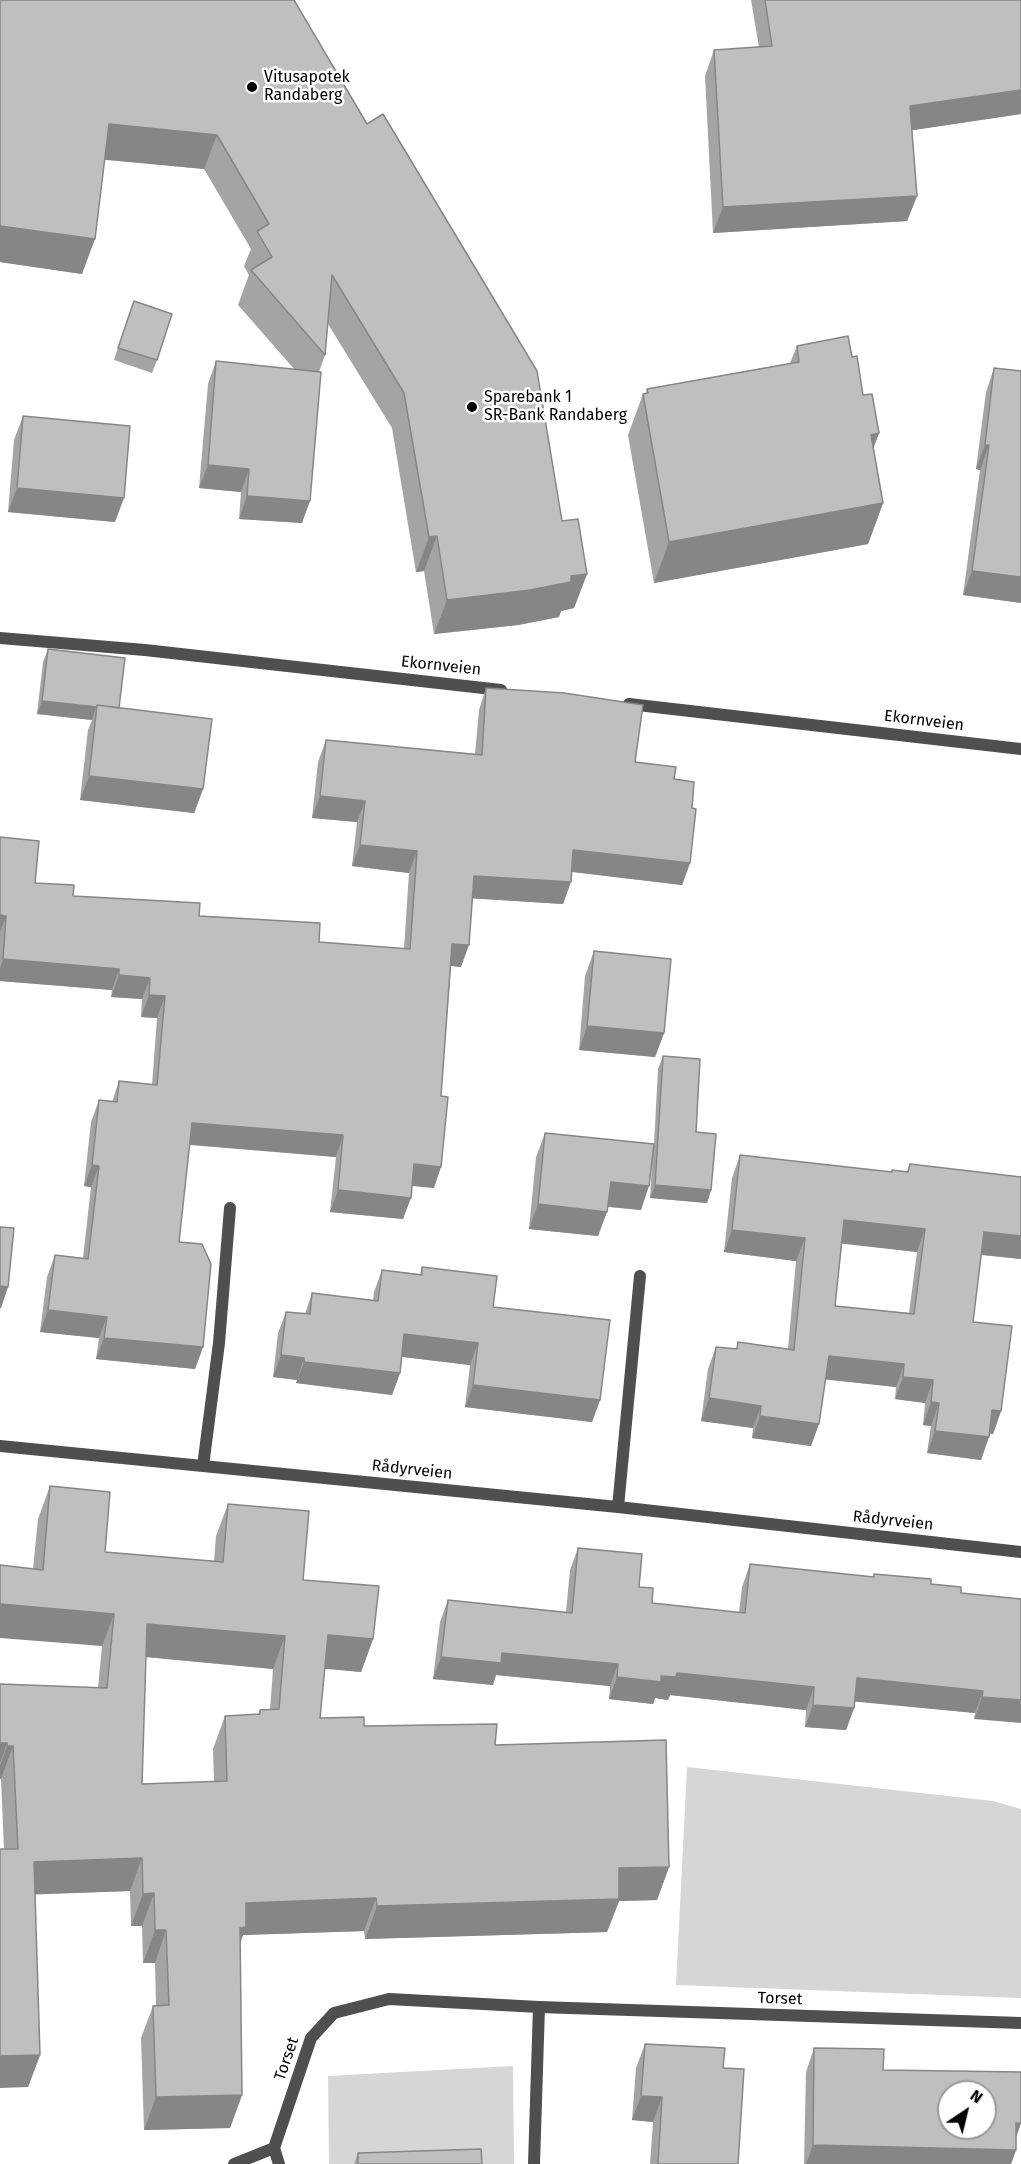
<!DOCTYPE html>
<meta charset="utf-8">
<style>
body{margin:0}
#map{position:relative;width:1021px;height:2164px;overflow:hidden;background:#fff;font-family:"Fira Sans",sans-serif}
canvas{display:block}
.north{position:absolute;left:937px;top:2080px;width:60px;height:60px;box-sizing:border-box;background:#fff;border:2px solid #999;border-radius:50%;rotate:35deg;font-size:16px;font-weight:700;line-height:24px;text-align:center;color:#000}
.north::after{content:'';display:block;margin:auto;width:21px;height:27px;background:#000;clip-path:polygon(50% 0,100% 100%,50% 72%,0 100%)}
</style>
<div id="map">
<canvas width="1021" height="2164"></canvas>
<div class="north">N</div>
</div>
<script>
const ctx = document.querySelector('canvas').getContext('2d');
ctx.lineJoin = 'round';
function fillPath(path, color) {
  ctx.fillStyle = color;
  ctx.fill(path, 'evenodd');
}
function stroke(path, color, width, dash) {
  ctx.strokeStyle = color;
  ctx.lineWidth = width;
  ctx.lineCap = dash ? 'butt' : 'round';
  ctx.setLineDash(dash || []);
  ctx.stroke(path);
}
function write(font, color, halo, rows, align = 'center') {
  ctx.font = font + ' "Fira Sans",sans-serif';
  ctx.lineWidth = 5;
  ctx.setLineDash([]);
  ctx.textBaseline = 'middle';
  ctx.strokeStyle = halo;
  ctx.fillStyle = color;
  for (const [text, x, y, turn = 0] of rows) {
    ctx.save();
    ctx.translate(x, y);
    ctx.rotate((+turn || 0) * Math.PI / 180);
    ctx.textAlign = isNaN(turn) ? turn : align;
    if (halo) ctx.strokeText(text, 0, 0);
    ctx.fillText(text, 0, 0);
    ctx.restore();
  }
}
fillPath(new Path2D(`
 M 687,1767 L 993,1801 L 1021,1809 L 1021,1998 L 676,1985 Z
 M 513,2066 L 514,2164 L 329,2164 L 328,2076 Z`), '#d6d6d6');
stroke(new Path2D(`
 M 0,638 L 145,650 L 501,690
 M 629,704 L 1021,749
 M 0,1446 L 618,1507 L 1021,1552
 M 203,1466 L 219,1343 L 230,1208
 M 618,1507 L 640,1276
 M 274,2148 L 279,2164
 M 234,2164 L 274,2148 L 311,2038 L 334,2013 L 389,1999 L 539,2007 L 1021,2023
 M 534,2164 L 539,2007`), '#4f4f4f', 12);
fillPath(new Path2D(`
 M 0,0 L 294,0 L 562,521 L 587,574 L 574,608 L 561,611 L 559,617 L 518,625 L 434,634 L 424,571 L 416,572 L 392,428 L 328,324 L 325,355 L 319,372 L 302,523 L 239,519 L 241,492 L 199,488 L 208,384 L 216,361 L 295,370 L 238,305 L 249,275 L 244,266 L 251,249 L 204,169 L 104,159 L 82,274 L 0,262 Z
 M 751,0 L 1021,0 L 1021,114 L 912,130 L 917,196 L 907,221 L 713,233 L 705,76 L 714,50 L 759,47 Z
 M 129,314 L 157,360 L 152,373 L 114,360 Z
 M 797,346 L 852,357 L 863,395 L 879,433 L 873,448 L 883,503 L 868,544 L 654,583 L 628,435 L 643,394 L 646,393 L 647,389 L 790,363 Z
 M 994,368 L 1021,603 L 963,595 L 980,470 L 976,469 L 986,392 Z
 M 23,416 L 115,522 L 8,512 L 14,440 Z
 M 48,649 L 119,708 L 203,789 L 194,813 L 80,800 L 88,730 L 92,720 L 37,714 L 43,662 Z
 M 486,688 L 635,762 L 674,779 L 692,808 L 690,863 L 682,885 L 572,872 L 563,904 L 472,898 L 461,967 L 451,966 L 434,1188 L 412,1186 L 403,1219 L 330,1212 L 336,1157 L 189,1145 L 179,1242 L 203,1347 L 195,1369 L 96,1359 L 99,1338 L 40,1332 L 47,1277 L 55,1255 L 83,1258 L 91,1187 L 84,1186 L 91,1122 L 99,1100 L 112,1102 L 119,1081 L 152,1085 L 157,1018 L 141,1017 L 142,999 L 111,997 L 112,990 L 0,981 L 0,837 L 35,883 L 73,896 L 199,916 L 319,942 L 404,949 L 409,873 L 352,866 L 357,822 L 312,818 L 318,762 L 326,740 L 475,754 L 479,710 Z
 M 594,951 L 664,1033 L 655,1057 L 579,1050 L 585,976 Z
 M 663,1056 L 696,1132 L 711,1190 L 707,1203 L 650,1198 L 653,1147 L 641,1210 L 608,1207 L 598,1236 L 529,1229 L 536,1157 L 545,1133 L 654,1144 L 658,1069 Z
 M 740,1155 L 891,1172 L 892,1170 L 907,1172 L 910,1164 L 1021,1259 L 981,1255 L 973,1322 L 1001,1411 L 993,1434 L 990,1433 L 981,1460 L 927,1453 L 931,1426 L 923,1425 L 925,1403 L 895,1399 L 896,1387 L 825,1379 L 811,1446 L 752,1438 L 753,1428 L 701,1421 L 708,1369 L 716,1347 L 736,1349 L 738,1342 L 788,1349 L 796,1261 L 724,1252 L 732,1178 ZM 842,1243 L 917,1252 L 909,1313 L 835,1306 Z
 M 422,1267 L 493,1307 L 600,1400 L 592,1422 L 465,1407 L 470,1365 L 402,1357 L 400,1373 L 392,1395 L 296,1383 L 297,1380 L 273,1377 L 278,1333 L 286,1312 L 305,1314 L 312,1293 L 373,1300 L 374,1292 L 382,1270 L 420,1274 Z
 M 50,1486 L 105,1552 L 214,1561 L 216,1536 L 228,1504 L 303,1580 L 373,1639 L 361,1672 L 325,1668 L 320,1718 L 364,1726 L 495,1745 L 669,1867 L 657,1900 L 619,1901 L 607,1932 L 365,1939 L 364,1931 L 243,1935 L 240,1944 L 242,2095 L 230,2128 L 144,2130 L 141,2038 L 153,2006 L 156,2005 L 155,1963 L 143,1963 L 142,1926 L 131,1926 L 130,1891 L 35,1894 L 40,2055 L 28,2087 L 4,1849 L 1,1779 L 0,1779 L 0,1684 L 98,1688 L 102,1646 L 33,1569 L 38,1519 ZM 146,1657 L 273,1669 L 270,1710 L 260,1710 L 258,1714 L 225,1716 L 213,1749 L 214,1782 L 142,1784 Z
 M 578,1548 L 639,1587 L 652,1603 L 739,1613 L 742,1587 L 750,1564 L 873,1577 L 874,1574 L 931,1584 L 961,1593 L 1021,1599 L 974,1719 L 975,1713 L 855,1701 L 854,1708 L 846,1730 L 805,1727 L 806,1710 L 670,1695 L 668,1700 L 655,1698 L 653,1704 L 609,1699 L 610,1686 L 496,1675 L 493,1685 L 433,1679 L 440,1622 L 448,1600 L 566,1612 L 570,1570 Z
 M 645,2044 L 723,2068 L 738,2164 L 650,2164 L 653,2122 L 632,2120 L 636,2068 Z
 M 814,2048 L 1021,2123 L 1016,2137 L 1016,2150 L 1011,2164 L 804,2164 L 806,2072 Z
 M 358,2153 L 482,2164 L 354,2164 Z`), '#a4a4a4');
fillPath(new Path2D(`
 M 1021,90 L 1021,114 L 901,132 L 910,106 Z
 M 109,124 L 217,135 L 204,169 L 96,159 Z
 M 917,196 L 907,221 L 713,233 L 723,207 Z
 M 0,226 L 95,239 L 82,274 L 0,262 Z
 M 879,433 L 864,474 L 871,435 Z
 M 985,445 L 989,445 L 980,470 L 976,469 Z
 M 208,465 L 249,469 L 241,492 L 199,488 Z
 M 17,488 L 124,498 L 115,522 L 8,512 Z
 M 247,496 L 310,501 L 302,523 L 239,519 Z
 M 883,503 L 868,544 L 654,583 L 669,542 Z
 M 437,536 L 424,571 L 416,572 L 429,537 Z
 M 972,571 L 1021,577 L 1021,603 L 963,595 Z
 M 587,574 L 574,608 L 561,611 L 559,617 L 518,625 L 434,634 L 447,600 Z
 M 42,701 L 96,707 L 92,720 L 37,714 Z
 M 89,776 L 203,789 L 194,813 L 80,800 Z
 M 320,796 L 365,801 L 357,822 L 312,818 Z
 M 360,845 L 417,851 L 409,873 L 352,866 Z
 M 573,850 L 690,863 L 682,885 L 565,871 Z
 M 474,876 L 571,882 L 563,904 L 466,898 Z
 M 0,915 L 6,916 L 0,933 Z
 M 452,944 L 469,945 L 461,967 L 445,965 Z
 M 3,959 L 119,969 L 112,990 L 0,981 L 0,968 Z
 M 119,975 L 150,978 L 142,999 L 111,997 Z
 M 149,995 L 165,996 L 157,1018 L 141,1017 Z
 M 587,1026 L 664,1033 L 655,1057 L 579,1050 Z
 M 192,1123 L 343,1135 L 336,1157 L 184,1144 Z
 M 414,1164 L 441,1167 L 434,1188 L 406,1185 Z
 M 92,1165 L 99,1166 L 91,1187 L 84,1186 Z
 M 611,1182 L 649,1186 L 641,1210 L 602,1206 Z
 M 655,1185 L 711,1190 L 707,1203 L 650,1198 Z
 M 338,1190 L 411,1198 L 403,1219 L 330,1212 Z
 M 538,1204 L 607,1212 L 598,1236 L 529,1229 Z
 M 844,1220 L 925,1229 L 917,1252 L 836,1243 Z
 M 732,1230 L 805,1238 L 796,1261 L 724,1252 Z
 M 984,1232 L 1021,1236 L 1021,1259 L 975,1254 Z
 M 0,1286 L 8,1287 L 1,1308 L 0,1308 Z
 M 48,1310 L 107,1317 L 99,1338 L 40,1332 Z
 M 404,1334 L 478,1343 L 470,1365 L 396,1356 Z
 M 104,1338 L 203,1347 L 195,1369 L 96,1359 Z
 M 281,1355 L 304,1358 L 297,1380 L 273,1377 Z
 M 829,1356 L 904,1364 L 896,1387 L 821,1379 Z
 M 304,1362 L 400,1373 L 392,1395 L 296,1383 Z
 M 903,1377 L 933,1380 L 925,1403 L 895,1399 Z
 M 473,1385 L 600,1400 L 592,1422 L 465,1407 Z
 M 709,1398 L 761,1406 L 753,1428 L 701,1421 Z
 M 931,1402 L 939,1403 L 931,1426 L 923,1425 Z
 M 992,1410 L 1001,1411 L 993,1434 L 984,1433 Z
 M 760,1416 L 819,1424 L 811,1446 L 752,1438 Z
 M 935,1431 L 989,1437 L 981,1460 L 927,1453 Z
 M 0,1604 L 114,1614 L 102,1646 L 0,1638 Z
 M 147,1624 L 285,1636 L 273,1669 L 135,1656 Z
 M 328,1635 L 373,1639 L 361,1672 L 316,1668 Z
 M 502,1653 L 618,1664 L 610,1686 L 496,1675 L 493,1685 L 433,1679 L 441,1657 Z
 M 677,1673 L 814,1687 L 806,1710 L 670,1695 L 668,1700 L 655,1698 L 653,1704 L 609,1699 L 617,1677 L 661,1676 Z
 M 857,1678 L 983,1691 L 975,1713 L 849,1701 Z
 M 982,1697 L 1021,1700 L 1021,1723 L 974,1719 Z
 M 813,1705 L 854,1708 L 846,1730 L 805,1727 Z
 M 0,1743 L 7,1743 L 0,1763 Z
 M 7,1746 L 13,1746 L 1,1779 L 0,1779 L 0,1766 Z
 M 142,1858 L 130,1891 L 22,1895 L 34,1862 Z
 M 669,1867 L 657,1900 L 619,1901 L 607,1932 L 365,1939 L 377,1906 L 619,1868 Z
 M 154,1893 L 142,1926 L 131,1926 L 143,1894 Z
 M 376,1898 L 364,1931 L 243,1935 L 234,1960 L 228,1960 L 246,1903 Z
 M 155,1930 L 166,1930 L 155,1963 L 143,1963 Z
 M 40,2055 L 28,2087 L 0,2088 L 0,2056 Z
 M 242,2095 L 230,2128 L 144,2130 L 156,2097 Z
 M 641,2096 L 662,2097 L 653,2122 L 632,2120 Z
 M 1016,2123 L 1021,2123 L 1012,2148 Z
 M 813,2145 L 1016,2150 L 1011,2164 L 806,2164 Z`), '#868686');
const building = new Path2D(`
 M 0,0 L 294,0 L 367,124 L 383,114 L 537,371 L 562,521 L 578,519 L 587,574 L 571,576 L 571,582 L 530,590 L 447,600 L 437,536 L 429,537 L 404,393 L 332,275 L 325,355 L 251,270 L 272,257 L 257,231 L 269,224 L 217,135 L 109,124 L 95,239 L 0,226 Z
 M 765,0 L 1021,0 L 1021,90 L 910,106 L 917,196 L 723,207 L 714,50 L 772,46 Z
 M 134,301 L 172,314 L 157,360 L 118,348 Z
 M 848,336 L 852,357 L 857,356 L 863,395 L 872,394 L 879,433 L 871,435 L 883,503 L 669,542 L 643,394 L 648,393 L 647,389 L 799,362 L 797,346 Z
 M 216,361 L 321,372 L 310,501 L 247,496 L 249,469 L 208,465 Z
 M 994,368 L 1021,371 L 1021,577 L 972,571 L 989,445 L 985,445 Z
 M 23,416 L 130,426 L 124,498 L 17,488 Z
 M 48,649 L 125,658 L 119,708 L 97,705 L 97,707 L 42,701 Z
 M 486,688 L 564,693 L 643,705 L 635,762 L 676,767 L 674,779 L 694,782 L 692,808 L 696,809 L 690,863 L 573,850 L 571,882 L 474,876 L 469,945 L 452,944 L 441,1096 L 448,1097 L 441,1167 L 414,1164 L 411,1198 L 338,1190 L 343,1135 L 192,1123 L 179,1242 L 202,1244 L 211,1264 L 203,1347 L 104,1338 L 107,1317 L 48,1310 L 55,1255 L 88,1259 L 99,1166 L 92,1165 L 99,1100 L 117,1102 L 119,1081 L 157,1085 L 165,996 L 149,995 L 150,978 L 119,975 L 119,969 L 3,959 L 6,916 L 0,915 L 0,837 L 39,841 L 35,883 L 74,885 L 73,896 L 200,903 L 199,916 L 320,923 L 319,942 L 410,949 L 417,851 L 360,845 L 365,801 L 320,796 L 326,740 L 482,755 Z
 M 97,705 L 212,719 L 203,789 L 89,776 Z
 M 594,951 L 671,959 L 664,1033 L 587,1026 Z
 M 663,1056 L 700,1059 L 696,1132 L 716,1134 L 711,1190 L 655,1185 Z
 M 545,1133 L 654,1144 L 649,1186 L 611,1182 L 607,1212 L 538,1204 Z
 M 740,1155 L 892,1172 L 892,1170 L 908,1172 L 910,1164 L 1021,1177 L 1021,1236 L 984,1232 L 973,1322 L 1012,1326 L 1001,1411 L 992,1410 L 989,1437 L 935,1431 L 939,1403 L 931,1402 L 933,1380 L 903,1377 L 904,1364 L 829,1356 L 819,1424 L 760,1416 L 761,1406 L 709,1398 L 716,1347 L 737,1349 L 738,1342 L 794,1350 L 805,1238 L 732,1230 ZM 844,1220 L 925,1229 L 914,1314 L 835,1306 Z
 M 0,1227 L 14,1228 L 8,1287 L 0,1286 Z
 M 422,1267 L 497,1276 L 493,1307 L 610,1320 L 600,1400 L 473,1385 L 478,1343 L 404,1334 L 400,1373 L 304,1362 L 304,1358 L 281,1355 L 286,1312 L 310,1314 L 312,1293 L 378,1301 L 382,1270 L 422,1275 Z
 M 50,1486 L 110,1492 L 105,1552 L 223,1562 L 228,1504 L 309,1511 L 303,1580 L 379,1586 L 373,1639 L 328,1635 L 320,1718 L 364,1717 L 364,1726 L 497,1724 L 495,1745 L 666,1740 L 669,1867 L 619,1868 L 619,1899 L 377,1906 L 376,1898 L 246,1903 L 246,1927 L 240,1928 L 242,2095 L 156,2097 L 153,2006 L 169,2005 L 166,1930 L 155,1930 L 154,1893 L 143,1894 L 142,1858 L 34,1862 L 40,2055 L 0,2056 L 0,1849 L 18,1849 L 13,1746 L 7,1746 L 7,1743 L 0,1743 L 0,1684 L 107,1688 L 114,1614 L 0,1604 L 0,1565 L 43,1570 ZM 147,1624 L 285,1636 L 279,1709 L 260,1710 L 260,1714 L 225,1716 L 227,1781 L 142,1784 Z
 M 578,1548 L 642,1554 L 639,1587 L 653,1588 L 652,1603 L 745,1613 L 750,1564 L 874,1577 L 874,1574 L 931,1579 L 931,1584 L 961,1587 L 961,1593 L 1021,1599 L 1021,1700 L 982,1697 L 983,1691 L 857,1678 L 854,1708 L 813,1705 L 814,1687 L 677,1673 L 676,1677 L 661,1676 L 661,1682 L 617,1677 L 618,1664 L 502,1653 L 501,1663 L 441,1657 L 448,1600 L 572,1613 Z
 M 645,2044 L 725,2048 L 723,2068 L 744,2069 L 738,2164 L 658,2164 L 662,2097 L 641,2096 Z
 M 814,2048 L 884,2049 L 883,2070 L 1021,2072 L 1021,2123 L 1016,2123 L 1016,2150 L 813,2145 ZM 949,2092 L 985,2092 L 985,2128 L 949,2128 Z
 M 481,2149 L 482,2164 L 358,2164 L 358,2153 Z`);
fillPath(building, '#bfbfbf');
stroke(building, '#868686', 1.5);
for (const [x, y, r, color] of [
 [252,87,6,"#000"],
 [472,407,6,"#000"]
]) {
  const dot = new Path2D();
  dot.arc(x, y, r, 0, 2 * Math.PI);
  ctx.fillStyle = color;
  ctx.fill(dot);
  stroke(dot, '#fff', 2);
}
write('16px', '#000', '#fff', [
 ["Vitusapotek",264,78],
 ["Randaberg",264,96],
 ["Sparebank 1",484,398],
 ["SR-Bank Randaberg",484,416]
], 'left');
write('16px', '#000', '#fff', [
 ["Ekornveien",441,666,6],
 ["Ekornveien",924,721,7],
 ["Rådyrveien",412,1470,6],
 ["Rådyrveien",893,1521,6],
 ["Torset",780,1999,2],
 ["Torset",287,2059,-71]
]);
</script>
